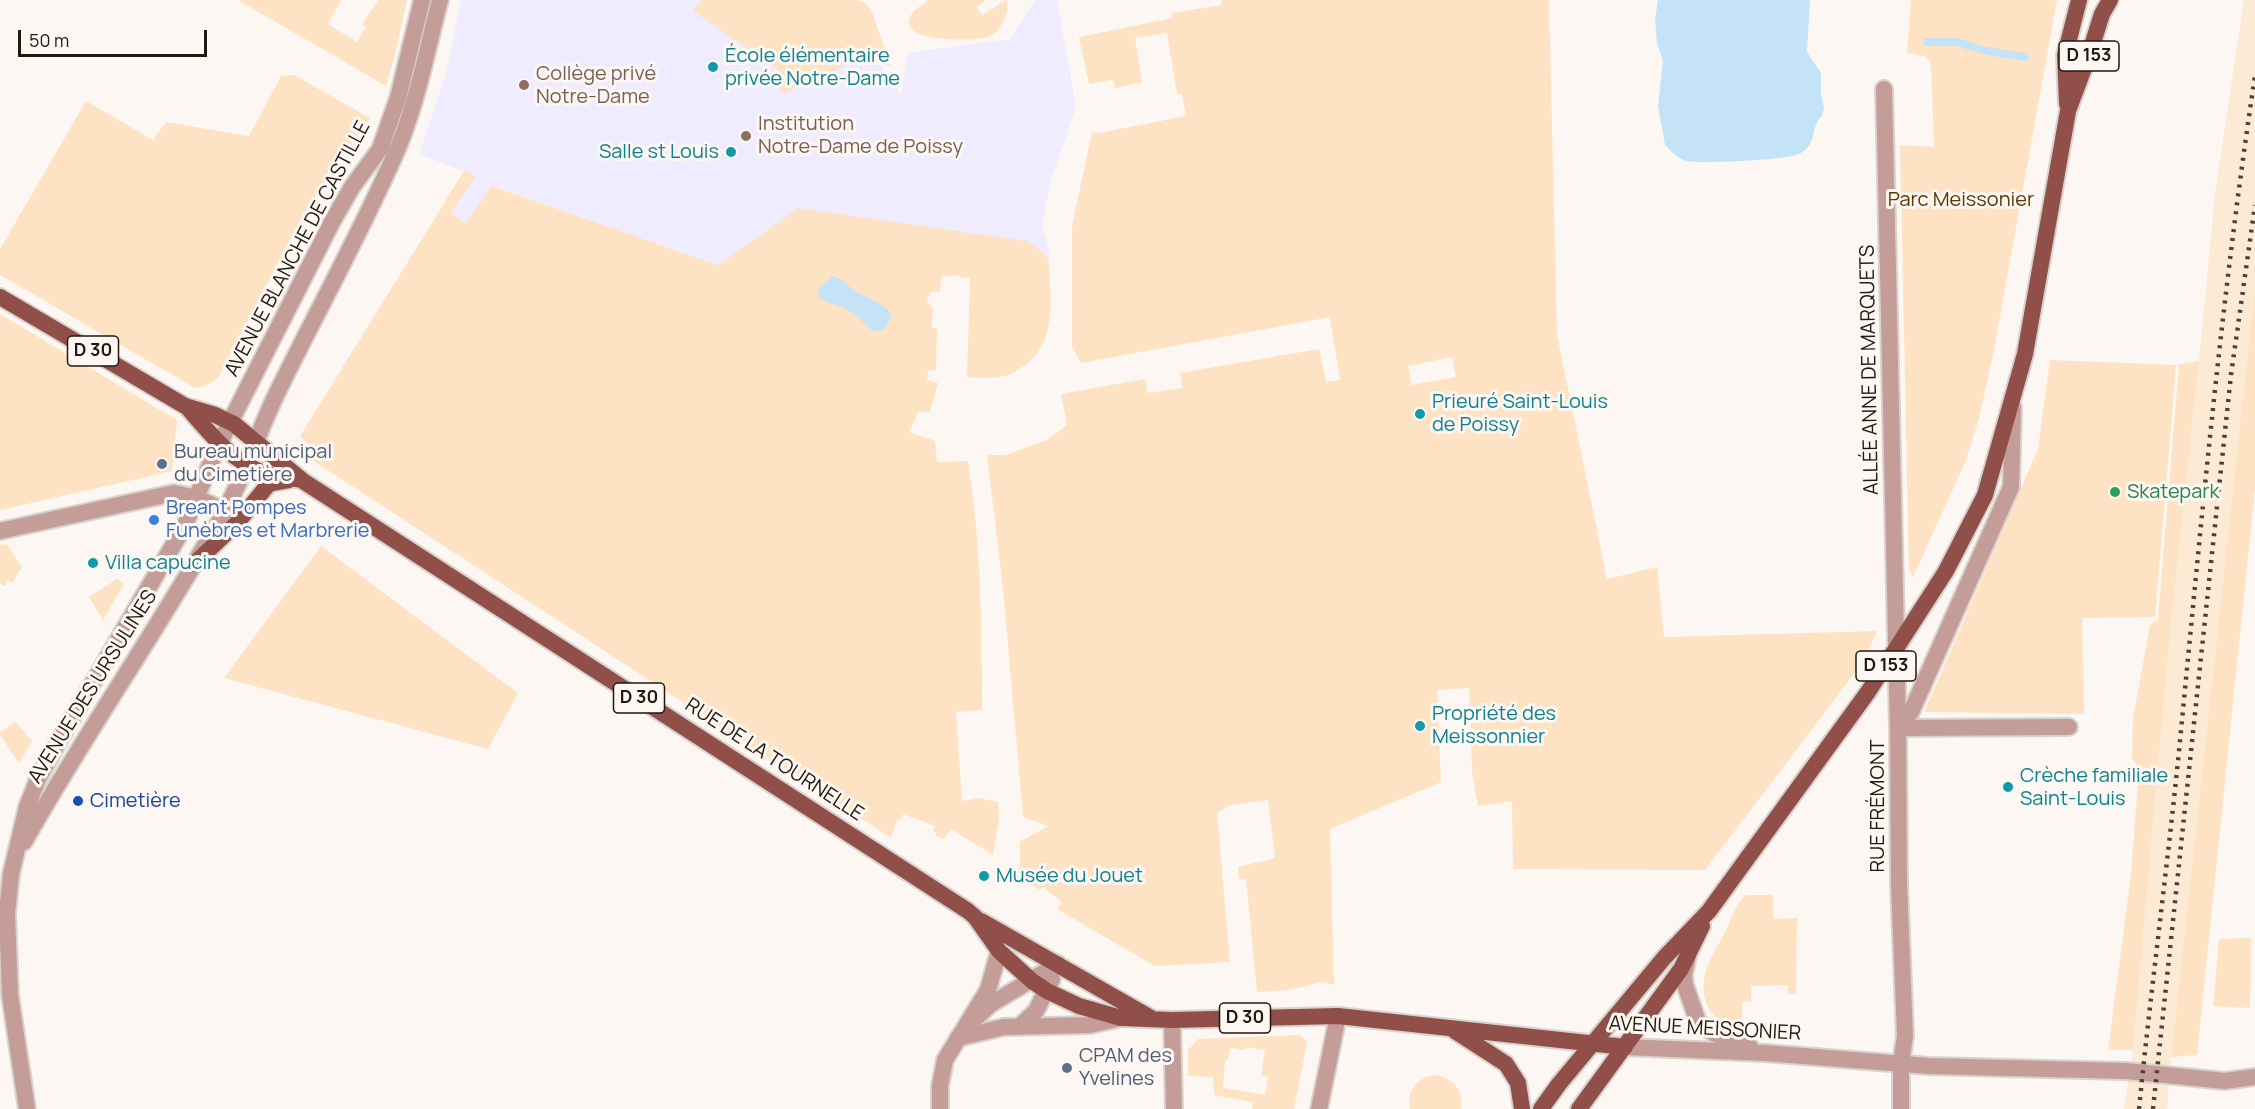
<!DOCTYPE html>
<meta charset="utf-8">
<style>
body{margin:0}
#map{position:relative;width:2255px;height:1109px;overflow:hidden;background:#fcf7f2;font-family:Manrope,sans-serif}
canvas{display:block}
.scale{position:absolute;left:18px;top:30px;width:189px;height:27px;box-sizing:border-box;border:3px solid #21190e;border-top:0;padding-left:8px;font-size:18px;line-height:21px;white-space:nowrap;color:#21190e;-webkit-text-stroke:4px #fcf7f2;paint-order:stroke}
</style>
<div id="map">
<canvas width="2255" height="1109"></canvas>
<div class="scale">50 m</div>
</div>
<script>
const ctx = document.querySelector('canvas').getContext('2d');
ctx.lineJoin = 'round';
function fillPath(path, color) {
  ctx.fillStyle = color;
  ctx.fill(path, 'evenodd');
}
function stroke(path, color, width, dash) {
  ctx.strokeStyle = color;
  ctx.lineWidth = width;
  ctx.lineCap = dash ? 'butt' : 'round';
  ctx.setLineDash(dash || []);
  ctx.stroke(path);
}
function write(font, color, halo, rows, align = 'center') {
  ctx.font = font + ' Manrope,sans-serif';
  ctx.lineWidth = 6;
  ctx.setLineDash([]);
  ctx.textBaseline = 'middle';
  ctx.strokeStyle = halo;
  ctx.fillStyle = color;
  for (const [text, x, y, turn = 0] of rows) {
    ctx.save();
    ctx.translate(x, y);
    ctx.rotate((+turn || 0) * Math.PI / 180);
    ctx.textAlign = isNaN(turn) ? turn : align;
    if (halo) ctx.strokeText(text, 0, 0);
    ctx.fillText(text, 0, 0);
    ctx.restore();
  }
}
fillPath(new Path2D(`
 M 2244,0 L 2255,0 L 2255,286 L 2171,1057 L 2167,1109 L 2124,1109 L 2133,1050 L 2171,622 L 2199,361 L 2215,193 Z`), '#fcead5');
fillPath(new Path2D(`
 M 461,0 L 837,0 L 901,95 L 907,53 L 1010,39 L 1035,0 L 1057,0 L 1076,107 L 1050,183 L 1042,227 L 1049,248 L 1049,261 L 1046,254 L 798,208 L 718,265 L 493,186 L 466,223 L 451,212 L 476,176 L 419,154 L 447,70 Z`), '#eeecfe');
fillPath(new Path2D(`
 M 238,0 L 341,0 L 328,24 L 357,42 L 366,26 L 362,24 L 378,0 L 407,0 L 396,50 L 386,86 Z
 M 702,0 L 856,0 L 864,2 L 871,9 L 891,67 L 869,55 L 785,93 L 773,85 L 781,72 L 693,11 Z
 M 929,0 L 986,0 L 977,7 L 982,15 L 1006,0 C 1009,6 1008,11 1005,17 C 1002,24 998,32 991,36 C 980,42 894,44 911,15 C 914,9 924,4 929,0 Z
 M 1221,0 L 1549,0 L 1557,335 L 1607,579 L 1657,567 L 1664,637 L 1877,631 L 1863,662 L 1705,870 L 1513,869 L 1512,801 L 1478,806 L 1472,772 L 1471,735 L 1475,735 L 1474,728 L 1471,728 L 1469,688 L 1437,690 L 1441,782 L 1330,829 L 1334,985 L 1322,982 L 1288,990 L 1257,992 L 1246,879 L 1239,879 L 1238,867 L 1275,858 L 1268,800 L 1231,805 L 1217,813 L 1230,962 L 1155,966 L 1057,909 L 1062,902 L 1043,887 L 1040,890 L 1015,874 L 1020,866 L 1020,842 L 1048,826 L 1023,817 L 1003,588 L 987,455 L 1006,455 L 1047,440 L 1067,425 L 1061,394 L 1145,379 L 1148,393 L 1182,388 L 1180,373 L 1319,349 L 1326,382 L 1340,380 L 1330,317 L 1081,363 L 1072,346 L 1072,226 L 1092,132 L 1099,133 L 1186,116 L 1182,94 L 1177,94 L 1167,33 L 1135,38 L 1142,82 L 1115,88 L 1113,80 L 1089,84 L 1079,37 L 1172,18 L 1172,13 L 1221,5 ZM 1452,357 L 1456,377 L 1412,385 L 1408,366 Z
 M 1911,0 L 2057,0 L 1993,355 L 1979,418 L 1966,460 L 1913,577 L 1909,570 L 1900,145 L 1934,147 L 1931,63 L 1925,56 L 1907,53 Z
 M 294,75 L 370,118 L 303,215 L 218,378 L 205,386 L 195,388 L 0,275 L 0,249 L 86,101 L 153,140 L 166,122 L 249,136 L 281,76 Z
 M 464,171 L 476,176 L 451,212 L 465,223 L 492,186 L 718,265 L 798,208 L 1026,241 C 1036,247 1044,250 1049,261 C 1050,299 1058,340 1025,365 C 1018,370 1012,374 1004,376 C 992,379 979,378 967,377 L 970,278 L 960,277 L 960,275 L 941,277 L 940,292 L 931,292 L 930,296 L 928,296 L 927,303 L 930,304 L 930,308 L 933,308 L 932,328 L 937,328 L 936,371 L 928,370 L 927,380 L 938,383 L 930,412 L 918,412 L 909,432 L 935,441 L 937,462 L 968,461 C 981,544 982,626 982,710 L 956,712 L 962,801 L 979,798 L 998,802 L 999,821 L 993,855 L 951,829 L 944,839 L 936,836 L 936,833 L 933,832 L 935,826 L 903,814 L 900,820 L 897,820 L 891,838 L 300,452 L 307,443 L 300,436 Z
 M 2255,286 L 2255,488 L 2197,1055 L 2171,1057 Z
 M 0,314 L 177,420 L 172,471 L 0,510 Z
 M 2050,360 L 2176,365 L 2155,617 L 2082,618 L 2084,714 L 1924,712 L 2038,449 Z
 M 2199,361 L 2171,622 L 2133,1050 L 2108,1050 L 2131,874 L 2139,768 L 2132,758 L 2133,718 L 2150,625 L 2158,619 L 2179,364 Z
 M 7,544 L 22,568 L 19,571 L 13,583 L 7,580 L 5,586 L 0,584 L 0,545 Z
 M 321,546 L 518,693 L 488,749 L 224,678 Z
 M 117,579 L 124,584 L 103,620 L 89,597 Z
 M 16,722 L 32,741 L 19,763 L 0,735 L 0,732 Z
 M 1745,895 L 1773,895 L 1773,919 L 1797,918 L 1796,994 L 1788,994 L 1788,985 L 1751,986 L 1751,1001 L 1742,1002 L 1742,1029 C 1715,1025 1698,1004 1705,975 C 1708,960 1718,946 1725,932 C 1731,920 1736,905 1745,895 Z
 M 2251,938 L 2250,1008 L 2213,1006 L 2219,939 Z
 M 1300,1035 L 1307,1042 L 1294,1109 L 1252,1109 L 1253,1102 L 1214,1095 L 1213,1077 L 1188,1076 L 1188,1050 L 1198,1039 ZM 1245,1047 L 1265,1050 L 1261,1076 L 1268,1077 L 1265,1095 L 1223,1088 L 1225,1059 L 1228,1059 L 1230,1048 L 1244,1050 Z
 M 1434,1075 C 1453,1077 1464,1090 1461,1109 L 1410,1109 C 1406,1091 1417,1078 1434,1075 Z`), '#fde3c4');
fillPath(new Path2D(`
 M 1658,0 L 1810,0 L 1807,52 L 1821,73 L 1821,95 L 1824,107 L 1822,116 C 1810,125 1818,146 1799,154 C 1786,160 1702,164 1687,161 C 1680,160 1669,150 1665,145 L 1658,106 L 1663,61 L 1657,43 L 1655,19 Z
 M 832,276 C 845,279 845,284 855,291 C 872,301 877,299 892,314 L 884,330 L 874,332 C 866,326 859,317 851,312 C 841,305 830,305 819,298 L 818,289 Z`), '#c4e3f6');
stroke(new Path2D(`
 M 1927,42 L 1956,42 L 1987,51 L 2025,57`), '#c4e3f6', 8);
const minor = new Path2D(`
 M 1884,89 L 1898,728 L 2069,727
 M 0,531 L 174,493 L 197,498 L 225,511
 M 1688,956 L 1684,975 L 1685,985 L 1698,1022 L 1715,1034 L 1750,1047
 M 977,1017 L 991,1004 L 1058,964
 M 1172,1020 L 1174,1109
 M 1019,1027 L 1036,1011 L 1052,979
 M 958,1038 L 1004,1027 L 1090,1025 L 1121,1018
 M 1625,1047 L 1765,1053 L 1929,1066 L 2126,1071 L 2225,1081 L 2255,1077
 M 940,1109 L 940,1086 L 945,1060 L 988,990 L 999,951
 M 1319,1109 L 1338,1016
 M 1901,1109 L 1901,1063 L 1905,1036 L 1899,883 L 1898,728 L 1911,712 L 2011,487 L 2013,407`);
const tertiary = new Path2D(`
 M 24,842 C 86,732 159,628 221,518 C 244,478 257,434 277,393 C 315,315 358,238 393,159 C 416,109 426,53 440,0
 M 27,1109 L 10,995 L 7,913 L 11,874 L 27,807 L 38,779 L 59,741 L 185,525 L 216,450 L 332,222 L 352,187 L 380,149 L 398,98 L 422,0`);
const primary = new Path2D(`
 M 2067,104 L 2065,55 L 2079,0
 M 0,297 L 185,406 L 215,415 L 234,424 L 303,481 L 968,911 L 975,917 L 999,951 L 1032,981 L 1047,991 L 1079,1006 L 1121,1018 L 1172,1020 L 1338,1016 L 1625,1047
 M 186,406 C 209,432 231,461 264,473 C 276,477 289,478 302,480
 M 194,564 L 237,523 L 267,486 L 272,483 L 289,480
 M 981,921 L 1151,1018
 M 1455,1031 L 1506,1064 L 1518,1083 L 1522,1109
 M 1541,1109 L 1559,1084 L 1664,958 L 1709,911 L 1868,692 L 1946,571 L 1985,495 L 2025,354 L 2068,111 L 2089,55 L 2102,14 L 2110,0
 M 1579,1109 L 1681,969 L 1702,926`);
stroke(minor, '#d9d3ce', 20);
stroke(tertiary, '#d9d3ce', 20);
stroke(primary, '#d9d3ce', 20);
stroke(minor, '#c49d98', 16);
stroke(tertiary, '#c49d98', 16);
stroke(primary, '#914f4a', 16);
stroke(new Path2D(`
 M 2139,1109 C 2151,989 2167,870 2179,751 C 2201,526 2221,300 2255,76
 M 2153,1109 L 2231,375 L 2255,205`), '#494238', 4.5, [3, 6]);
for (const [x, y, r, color] of [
 [713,67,6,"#0f9aa8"],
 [524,85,6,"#8d6e63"],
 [746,136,6,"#8d6e63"],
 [731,152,6,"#0f9aa8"],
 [1420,414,6,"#0f9aa8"],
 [162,464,6,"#5c6f8a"],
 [2115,492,6,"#2e9e5b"],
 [154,520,6,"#3f7fe0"],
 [93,563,6,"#0f9aa8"],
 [1420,726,6,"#0f9aa8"],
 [2008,787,6,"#0f9aa8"],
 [78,801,6,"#1a4fb4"],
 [984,876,6,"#0f9aa8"],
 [1067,1068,6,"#5c6f8a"]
]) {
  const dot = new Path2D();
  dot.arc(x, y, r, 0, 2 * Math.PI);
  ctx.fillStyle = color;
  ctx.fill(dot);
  stroke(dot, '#fcf7f2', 2);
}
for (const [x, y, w] of [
 [2089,56,60],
 [93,351,51],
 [1886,666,60],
 [639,698,51],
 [1245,1018,51]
]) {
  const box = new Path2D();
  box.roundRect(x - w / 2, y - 15, w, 30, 4.5);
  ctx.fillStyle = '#fcf7f2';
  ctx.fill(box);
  stroke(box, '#21190e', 1.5);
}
write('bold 18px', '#21190e', null, [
 ["D 153",2089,56],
 ["D 30",93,351],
 ["D 153",1886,666],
 ["D 30",639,698],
 ["D 30",1245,1018]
]);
write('20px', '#0d838f', '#fcf7f2', [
 ["École élémentaire",725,56],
 ["privée Notre-Dame",725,79],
 ["Salle st Louis",719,152,"right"],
 ["Prieuré Saint-Louis",1432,402],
 ["de Poissy",1432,425],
 ["Villa capucine",105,563],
 ["Propriété des",1432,714],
 ["Meissonnier",1432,737],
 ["Crèche familiale",2020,776],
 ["Saint-Louis",2020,799],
 ["Musée du Jouet",996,876]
], 'left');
write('20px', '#785e54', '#fcf7f2', [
 ["Collège privé",536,74],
 ["Notre-Dame",536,97],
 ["Institution",758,124],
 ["Notre-Dame de Poissy",758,147]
], 'left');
write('20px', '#5d3901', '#fcf7f2', [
 ["Parc Meissonier",1961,200]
]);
write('20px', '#21190e', '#fcf7f2', [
 ["AVENUE BLANCHE DE CASTILLE",298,249,-62],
 ["ALLÉE ANNE DE MARQUETS",1870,370,-91],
 ["AVENUE DES URSULINES",93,687,-58],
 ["RUE DE LA TOURNELLE",774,760,33],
 ["RUE FRÉMONT",1878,806,-90],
 ["AVENUE MEISSONIER",1705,1029,3]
]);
write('20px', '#4e5e75', '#fcf7f2', [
 ["Bureau municipal",174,452],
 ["du Cimetière",174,475],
 ["CPAM des",1079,1056],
 ["Yvelines",1079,1079]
], 'left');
write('20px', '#27864d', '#fcf7f2', [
 ["Skatepark",2127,492]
], 'left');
write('20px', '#366cbe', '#fcf7f2', [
 ["Breant Pompes",166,508],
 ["Funèbres et Marbrerie",166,531]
], 'left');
write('20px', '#164399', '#fcf7f2', [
 ["Cimetière",90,801]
], 'left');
</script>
